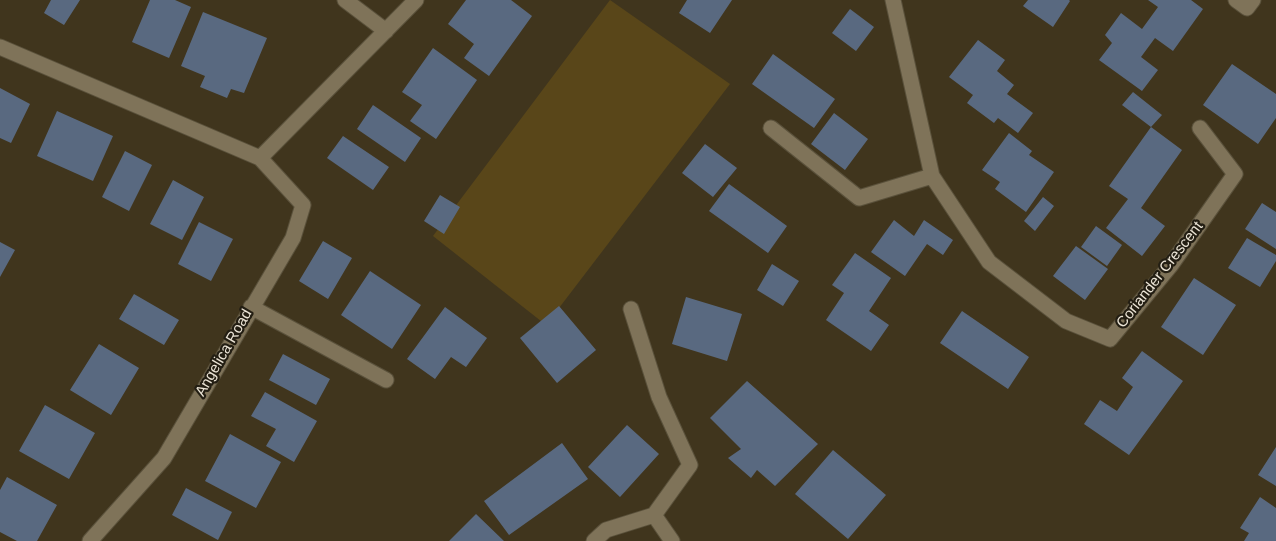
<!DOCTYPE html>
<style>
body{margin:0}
canvas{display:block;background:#40351d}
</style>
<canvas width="1276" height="541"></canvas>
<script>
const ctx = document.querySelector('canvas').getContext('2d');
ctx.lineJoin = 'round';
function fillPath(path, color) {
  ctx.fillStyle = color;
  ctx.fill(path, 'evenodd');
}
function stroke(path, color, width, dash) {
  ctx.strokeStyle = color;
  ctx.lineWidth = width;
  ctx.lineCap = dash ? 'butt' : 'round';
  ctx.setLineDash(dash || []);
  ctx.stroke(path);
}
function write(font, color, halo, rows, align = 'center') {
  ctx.font = font + ' Helvetica,sans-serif';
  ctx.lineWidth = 4.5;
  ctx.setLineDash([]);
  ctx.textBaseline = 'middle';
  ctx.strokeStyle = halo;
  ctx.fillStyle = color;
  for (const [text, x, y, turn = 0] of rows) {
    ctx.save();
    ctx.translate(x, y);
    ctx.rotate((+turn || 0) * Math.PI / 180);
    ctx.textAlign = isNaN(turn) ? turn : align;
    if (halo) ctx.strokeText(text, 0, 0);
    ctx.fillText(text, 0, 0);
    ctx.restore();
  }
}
fillPath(new Path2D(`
 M 610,0 L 730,84 L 546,325 L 433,236 Z`), '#594619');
fillPath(new Path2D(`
 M 51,0 L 80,0 L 64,25 L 44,13 Z
 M 150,0 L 175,0 L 191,7 L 169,58 L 132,42 Z
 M 466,0 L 511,0 L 532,16 L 489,76 L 464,58 L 474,44 L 448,24 Z
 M 687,0 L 732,0 L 710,33 L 679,13 Z
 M 1028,0 L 1069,0 L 1070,1 L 1053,27 L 1023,6 Z
 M 1148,0 L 1191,0 L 1203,9 L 1173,51 L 1155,38 L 1141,57 L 1158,70 L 1142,91 L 1099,60 L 1112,43 L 1105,35 L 1121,13 L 1142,29 L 1158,7 Z
 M 850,9 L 874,27 L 856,51 L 832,33 Z
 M 203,12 L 267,38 L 244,93 L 231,89 L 227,98 L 200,87 L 205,76 L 181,66 Z
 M 978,40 L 1005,60 L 997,71 L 1014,85 L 1007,94 L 1033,113 L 1018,133 L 998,118 L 994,123 L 967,103 L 973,95 L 949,77 Z
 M 433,48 L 477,80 L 436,139 L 410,121 L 422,105 L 402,92 Z
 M 773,54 L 835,99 L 814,128 L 752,84 Z
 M 1232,64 L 1276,94 L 1276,118 L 1258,144 L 1203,105 Z
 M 0,88 L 30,104 L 11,143 L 0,138 Z
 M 1133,92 L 1162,115 L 1151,127 L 1122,105 Z
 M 373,105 L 421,138 L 405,162 L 357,129 Z
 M 57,111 L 113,136 L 93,181 L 37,156 Z
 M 834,113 L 868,139 L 845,170 L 811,144 Z
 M 1151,127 L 1182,150 L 1141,208 L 1165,226 L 1142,256 L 1106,228 L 1128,199 L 1109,186 Z
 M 1009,133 L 1032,151 L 1029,155 L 1054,172 L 1026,212 L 995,189 L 1000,182 L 982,170 Z
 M 343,136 L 389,167 L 373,190 L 327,158 Z
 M 705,144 L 737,168 L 713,197 L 682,173 Z
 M 125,151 L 152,165 L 129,211 L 102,197 Z
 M 173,180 L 204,197 L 182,240 L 150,224 Z
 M 729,184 L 787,226 L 768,253 L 709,211 Z
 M 440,195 L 460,207 L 444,234 L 424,221 Z
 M 1043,197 L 1054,206 L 1035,231 L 1024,221 Z
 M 1262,203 L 1276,212 L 1276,249 L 1245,229 Z
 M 894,220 L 914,236 L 924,220 L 953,240 L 943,255 L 927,244 L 905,276 L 871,252 Z
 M 199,222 L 233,239 L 211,281 L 178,264 Z
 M 1096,226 L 1122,245 L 1107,266 L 1081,247 Z
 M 1247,238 L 1276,255 L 1276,261 L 1260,287 L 1228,268 Z
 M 323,241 L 352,258 L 328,299 L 299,281 Z
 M 0,242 L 15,250 L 0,277 Z
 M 1076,246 L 1108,269 L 1085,300 L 1053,276 Z
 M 855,253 L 891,278 L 869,311 L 889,325 L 871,351 L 826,320 L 844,293 L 832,285 Z
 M 772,264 L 799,281 L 783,306 L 757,290 Z
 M 370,271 L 421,305 L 392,349 L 341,315 Z
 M 1194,278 L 1236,305 L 1203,355 L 1161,327 Z
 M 134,294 L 179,320 L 164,345 L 119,319 Z
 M 686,297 L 742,314 L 727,361 L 672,344 Z
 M 559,306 L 596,350 L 557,383 L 520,338 Z
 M 445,307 L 487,338 L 466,367 L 451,357 L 435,379 L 407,359 Z
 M 962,311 L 1029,357 L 1008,389 L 940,343 Z
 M 99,344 L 139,368 L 111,415 L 70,390 Z
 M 1142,351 L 1183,381 L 1129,455 L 1084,424 L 1100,400 L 1117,411 L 1133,387 L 1122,378 Z
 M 283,354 L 330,379 L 316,405 L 269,380 Z
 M 747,381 L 818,444 L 775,486 L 757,470 L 751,478 L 728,458 L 741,449 L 710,418 Z
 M 265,392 L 317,421 L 294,462 L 266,446 L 276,429 L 251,416 Z
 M 45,405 L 95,433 L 69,479 L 19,451 Z
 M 627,425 L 659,454 L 620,497 L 588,467 Z
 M 230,434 L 281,462 L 256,508 L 205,481 Z
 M 562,443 L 588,479 L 509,535 L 484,501 Z
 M 1276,447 L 1276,486 L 1258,475 Z
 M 833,450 L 886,495 L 848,539 L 795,494 Z
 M 7,477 L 57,505 L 37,541 L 17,541 L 0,532 L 0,490 Z
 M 186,488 L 232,512 L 218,540 L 172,515 Z
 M 1260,497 L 1276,508 L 1276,541 L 1244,541 L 1249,533 L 1240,528 Z
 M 476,514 L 504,541 L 449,541 Z`), '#596980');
const minor = new Path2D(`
 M 345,0 L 386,31
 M 893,0 L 932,176 L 989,262 L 1066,321 L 1110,339 L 1171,265 L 1235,174 L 1200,128
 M 1236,0 L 1247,8 L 1253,0
 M 0,47 L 260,158 L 303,205 L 293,238 L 164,458 L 90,541
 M 771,128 L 859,198 L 932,176
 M 260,158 L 416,0
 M 251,307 L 386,380
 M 631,309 L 659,397 L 690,465 L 654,515
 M 594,541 L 606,530 L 654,515 L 672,541`);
stroke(minor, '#5a513b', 17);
stroke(minor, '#7f7359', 15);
write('15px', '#ebe4d6', '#231e13', [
 ["Coriander Crescent",1160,275,-52],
 ["Angelica Road",224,353,-60]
]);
</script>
